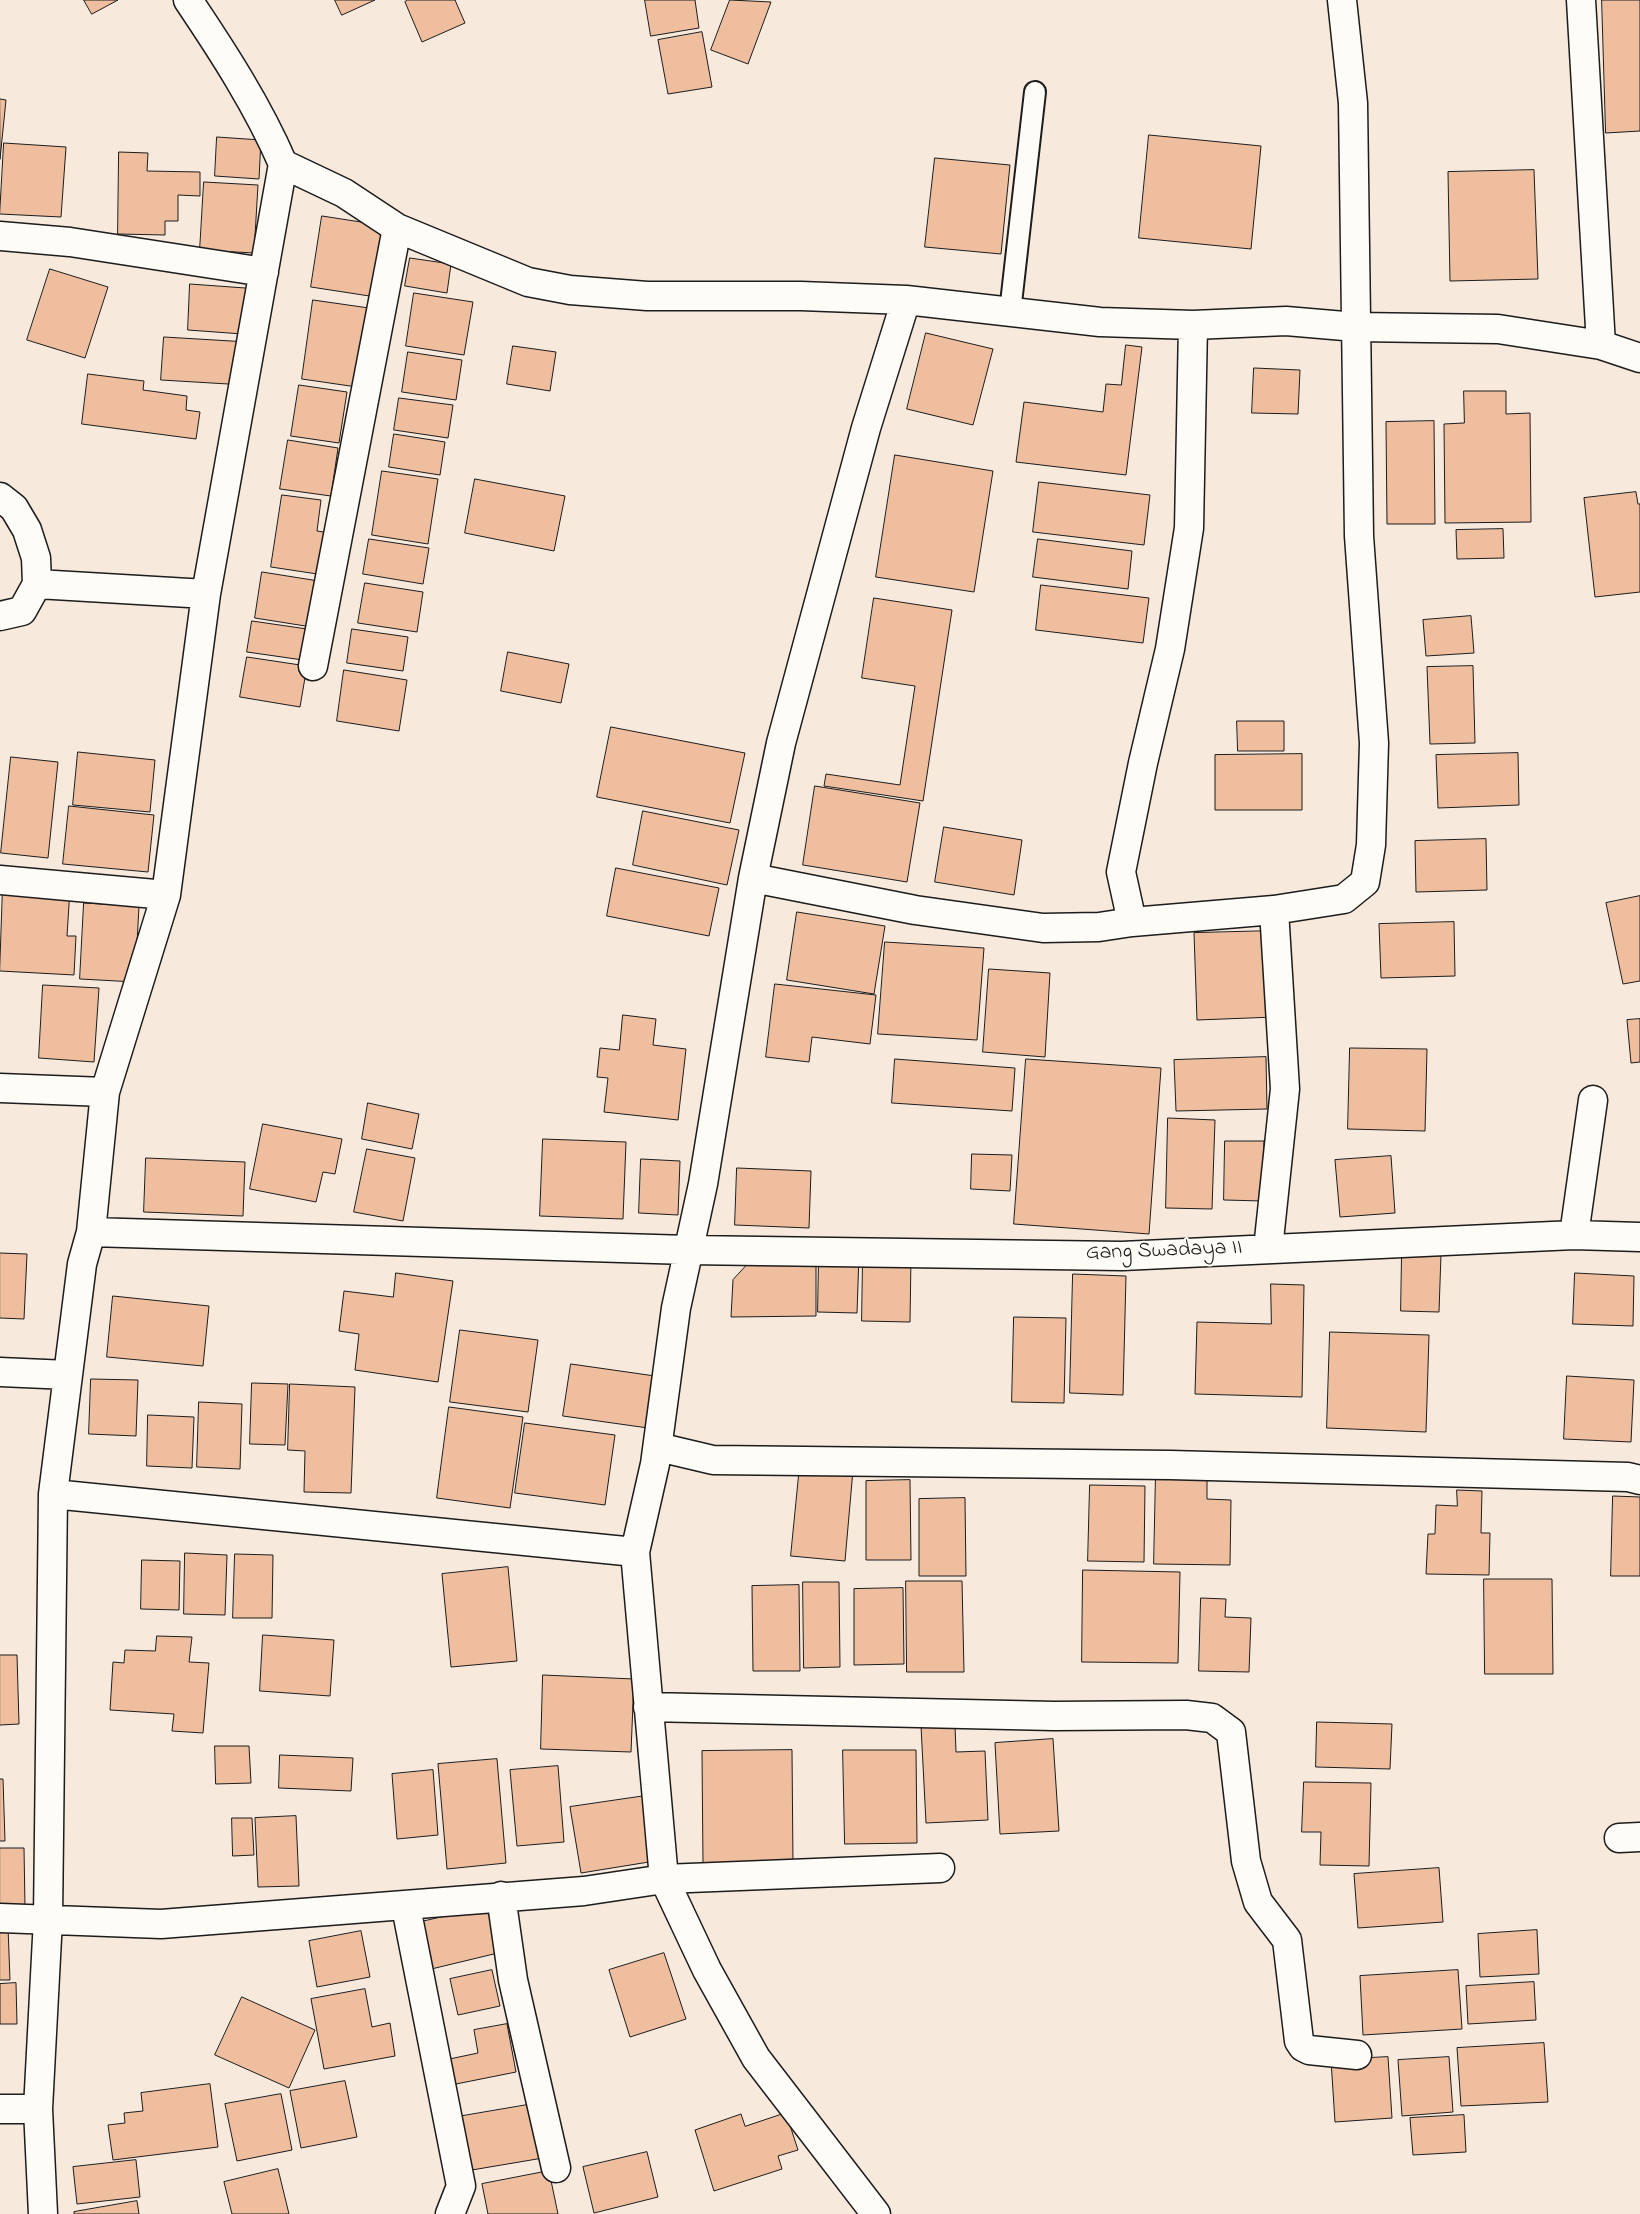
<!DOCTYPE html>
<style>
body{margin:0}
canvas{display:block;background:#f8e9dd}
</style>
<canvas width="1640" height="2214"></canvas>
<script>
const ctx = document.querySelector('canvas').getContext('2d');
ctx.lineJoin = 'round';
function fillPath(path, color) {
  ctx.fillStyle = color;
  ctx.fill(path, 'evenodd');
}
function stroke(path, color, width, dash) {
  ctx.strokeStyle = color;
  ctx.lineWidth = width;
  ctx.lineCap = dash ? 'butt' : 'round';
  ctx.setLineDash(dash || []);
  ctx.stroke(path);
}
function write(font, color, halo, rows, align = 'center') {
  ctx.font = font + ' "Indie Flower",sans-serif';
  ctx.lineWidth = 4;
  ctx.setLineDash([]);
  ctx.textBaseline = 'middle';
  ctx.strokeStyle = halo;
  ctx.fillStyle = color;
  for (const [text, x, y, turn = 0] of rows) {
    ctx.save();
    ctx.translate(x, y);
    ctx.rotate((+turn || 0) * Math.PI / 180);
    ctx.textAlign = isNaN(turn) ? turn : align;
    if (halo) ctx.strokeText(text, 0, 0);
    ctx.fillText(text, 0, 0);
    ctx.restore();
  }
}
const building = new Path2D(`
 M 84,0 L 118,0 L 92,14 Z
 M 335,0 L 375,0 L 342,15 Z
 M 408,0 L 455,0 L 465,23 L 422,42 L 405,2 Z
 M 645,0 L 695,0 L 699,28 L 651,36 Z
 M 730,0 L 771,2 L 748,64 L 711,50 Z
 M 1602,0 L 1640,0 L 1640,131 L 1606,133 Z
 M 702,32 L 712,87 L 668,94 L 658,40 Z
 M 0,99 L 6,100 L 0,159 Z
 M 1149,135 L 1261,146 L 1251,249 L 1139,238 Z
 M 217,137 L 261,140 L 259,179 L 215,176 Z
 M 4,143 L 66,147 L 61,217 L 0,214 Z
 M 119,152 L 148,153 L 147,171 L 200,172 L 200,196 L 178,195 L 178,221 L 165,221 L 165,235 L 118,234 Z
 M 935,158 L 1010,165 L 1001,254 L 925,247 Z
 M 1534,170 L 1538,279 L 1450,281 L 1448,172 Z
 M 204,182 L 258,185 L 254,253 L 200,250 Z
 M 322,216 L 387,226 L 376,297 L 311,287 Z
 M 410,258 L 451,264 L 447,293 L 405,286 Z
 M 50,269 L 108,287 L 85,358 L 27,340 Z
 M 190,284 L 259,289 L 256,335 L 188,330 Z
 M 414,293 L 473,302 L 464,355 L 406,346 Z
 M 313,300 L 369,308 L 357,387 L 302,379 Z
 M 926,333 L 993,349 L 973,425 L 907,409 Z
 M 164,337 L 248,342 L 245,385 L 161,380 Z
 M 1126,345 L 1142,347 L 1126,475 L 1016,462 L 1024,402 L 1103,412 L 1106,384 L 1121,385 Z
 M 513,346 L 556,352 L 550,391 L 507,384 Z
 M 408,352 L 462,360 L 456,400 L 402,392 Z
 M 1254,368 L 1300,370 L 1298,414 L 1252,413 Z
 M 88,374 L 144,381 L 143,390 L 187,396 L 186,410 L 200,412 L 196,439 L 82,424 Z
 M 299,385 L 347,392 L 339,443 L 291,436 Z
 M 1464,391 L 1506,391 L 1506,414 L 1530,413 L 1531,522 L 1445,523 L 1444,424 L 1464,423 Z
 M 399,398 L 453,405 L 448,438 L 394,430 Z
 M 1434,421 L 1435,524 L 1387,524 L 1386,422 Z
 M 394,434 L 445,442 L 440,475 L 389,467 Z
 M 288,440 L 338,448 L 331,496 L 280,489 Z
 M 895,455 L 993,471 L 974,592 L 876,577 Z
 M 382,471 L 438,479 L 428,544 L 372,535 Z
 M 475,479 L 565,496 L 554,551 L 465,533 Z
 M 1039,482 L 1150,495 L 1144,545 L 1033,532 Z
 M 1636,492 L 1638,504 L 1640,504 L 1640,592 L 1595,597 L 1584,498 Z
 M 282,495 L 321,500 L 317,531 L 330,533 L 324,575 L 271,567 Z
 M 1503,529 L 1504,558 L 1457,559 L 1456,530 Z
 M 369,539 L 429,548 L 423,584 L 363,574 Z
 M 1038,539 L 1132,551 L 1128,589 L 1033,577 Z
 M 262,572 L 325,582 L 318,628 L 255,618 Z
 M 365,583 L 423,592 L 417,632 L 358,623 Z
 M 1041,585 L 1149,598 L 1143,643 L 1036,630 Z
 M 874,598 L 952,610 L 923,801 L 824,786 L 826,774 L 900,785 L 915,686 L 862,678 Z
 M 1471,616 L 1474,653 L 1426,656 L 1423,620 Z
 M 252,621 L 307,629 L 303,660 L 247,652 Z
 M 352,629 L 408,637 L 403,671 L 347,663 Z
 M 508,652 L 569,664 L 561,703 L 501,691 Z
 M 247,657 L 307,666 L 300,707 L 240,697 Z
 M 1473,666 L 1475,743 L 1430,744 L 1427,667 Z
 M 344,670 L 407,680 L 399,731 L 337,721 Z
 M 1237,721 L 1284,721 L 1284,751 L 1238,751 Z
 M 611,727 L 745,753 L 730,823 L 597,797 Z
 M 78,752 L 155,760 L 150,812 L 73,805 Z
 M 1518,753 L 1519,805 L 1438,808 L 1436,755 Z
 M 1302,754 L 1302,810 L 1215,810 L 1215,755 Z
 M 11,757 L 58,762 L 48,858 L 1,853 Z
 M 815,786 L 920,803 L 907,882 L 803,865 Z
 M 69,806 L 154,815 L 148,872 L 63,864 Z
 M 643,811 L 739,830 L 727,885 L 633,865 Z
 M 944,827 L 1022,840 L 1014,895 L 935,882 Z
 M 1486,839 L 1487,890 L 1416,892 L 1415,841 Z
 M 616,868 L 719,888 L 709,936 L 607,916 Z
 M 3,885 L 70,889 L 67,936 L 76,936 L 74,975 L 0,971 Z
 M 1640,896 L 1640,981 L 1623,984 L 1606,903 Z
 M 84,903 L 139,906 L 135,982 L 80,979 Z
 M 797,912 L 885,926 L 874,994 L 787,980 Z
 M 1454,922 L 1455,976 L 1381,978 L 1379,924 Z
 M 1272,931 L 1275,1017 L 1197,1020 L 1194,933 Z
 M 885,942 L 984,948 L 977,1040 L 878,1034 Z
 M 989,969 L 1050,973 L 1045,1057 L 983,1052 Z
 M 775,984 L 876,995 L 870,1044 L 812,1037 L 809,1062 L 766,1057 Z
 M 43,985 L 99,988 L 94,1062 L 39,1058 Z
 M 623,1015 L 656,1019 L 653,1045 L 686,1049 L 678,1120 L 604,1112 L 608,1078 L 597,1077 L 600,1048 L 619,1050 Z
 M 1640,1019 L 1640,1062 L 1631,1063 L 1627,1020 Z
 M 1350,1048 L 1427,1049 L 1425,1131 L 1348,1129 Z
 M 1266,1057 L 1267,1109 L 1176,1111 L 1174,1060 Z
 M 895,1059 L 1015,1068 L 1012,1111 L 892,1103 Z
 M 1026,1059 L 1161,1068 L 1149,1234 L 1014,1224 Z
 M 368,1103 L 419,1114 L 412,1149 L 362,1139 Z
 M 1168,1118 L 1215,1120 L 1212,1209 L 1166,1208 Z
 M 263,1124 L 342,1139 L 335,1174 L 323,1172 L 316,1202 L 250,1189 Z
 M 543,1139 L 626,1142 L 623,1219 L 540,1216 Z
 M 1225,1141 L 1264,1141 L 1263,1201 L 1224,1200 Z
 M 367,1149 L 415,1158 L 403,1221 L 354,1212 Z
 M 972,1154 L 1012,1155 L 1010,1191 L 971,1189 Z
 M 1391,1156 L 1395,1213 L 1340,1217 L 1335,1160 Z
 M 146,1158 L 245,1162 L 243,1216 L 144,1212 Z
 M 641,1159 L 680,1161 L 678,1215 L 639,1213 Z
 M 737,1168 L 811,1171 L 809,1228 L 735,1225 Z
 M 1402,1252 L 1441,1254 L 1439,1312 L 1401,1311 Z
 M 0,1253 L 27,1254 L 24,1319 L 0,1318 Z
 M 757,1254 L 816,1256 L 816,1316 L 731,1317 L 733,1280 Z
 M 819,1255 L 859,1255 L 857,1313 L 818,1312 Z
 M 863,1256 L 911,1257 L 910,1322 L 862,1321 Z
 M 396,1273 L 453,1281 L 438,1382 L 355,1370 L 359,1334 L 339,1331 L 344,1291 L 393,1297 Z
 M 1575,1273 L 1634,1276 L 1633,1326 L 1573,1324 Z
 M 1073,1274 L 1126,1276 L 1123,1395 L 1070,1393 Z
 M 1271,1284 L 1304,1285 L 1302,1397 L 1195,1394 L 1197,1322 L 1271,1324 Z
 M 113,1296 L 209,1306 L 203,1366 L 107,1357 Z
 M 1014,1317 L 1066,1318 L 1064,1403 L 1012,1402 Z
 M 460,1330 L 538,1340 L 528,1412 L 450,1402 Z
 M 1330,1332 L 1429,1335 L 1426,1432 L 1327,1428 Z
 M 571,1364 L 655,1376 L 648,1428 L 563,1416 Z
 M 1567,1376 L 1634,1380 L 1631,1442 L 1564,1439 Z
 M 91,1379 L 138,1380 L 136,1436 L 89,1434 Z
 M 252,1383 L 288,1384 L 285,1445 L 250,1444 Z
 M 290,1384 L 355,1387 L 351,1493 L 304,1492 L 305,1451 L 288,1450 Z
 M 199,1402 L 242,1404 L 240,1469 L 197,1467 Z
 M 449,1407 L 523,1417 L 510,1508 L 437,1498 Z
 M 148,1415 L 194,1417 L 192,1468 L 147,1466 Z
 M 525,1423 L 615,1435 L 605,1505 L 515,1493 Z
 M 800,1465 L 853,1470 L 845,1561 L 791,1556 Z
 M 1156,1471 L 1207,1472 L 1207,1499 L 1231,1500 L 1230,1565 L 1154,1564 Z
 M 910,1480 L 911,1560 L 866,1560 L 866,1481 Z
 M 1090,1485 L 1145,1486 L 1144,1562 L 1088,1561 Z
 M 1457,1490 L 1482,1491 L 1481,1533 L 1490,1533 L 1489,1575 L 1426,1574 L 1428,1534 L 1435,1534 L 1436,1505 L 1457,1506 Z
 M 1613,1496 L 1640,1497 L 1640,1576 L 1611,1576 Z
 M 965,1498 L 966,1576 L 919,1576 L 919,1499 Z
 M 185,1553 L 227,1555 L 225,1615 L 184,1614 Z
 M 235,1554 L 273,1555 L 272,1618 L 233,1618 Z
 M 142,1560 L 180,1561 L 179,1610 L 141,1609 Z
 M 508,1567 L 517,1661 L 451,1667 L 442,1574 Z
 M 1083,1570 L 1180,1572 L 1178,1663 L 1082,1662 Z
 M 1484,1579 L 1552,1579 L 1553,1674 L 1485,1674 Z
 M 906,1581 L 962,1581 L 964,1672 L 907,1672 Z
 M 803,1582 L 839,1582 L 840,1667 L 804,1668 Z
 M 799,1585 L 800,1671 L 753,1671 L 752,1586 Z
 M 903,1588 L 904,1664 L 854,1665 L 854,1589 Z
 M 1201,1598 L 1226,1599 L 1225,1617 L 1251,1618 L 1249,1672 L 1199,1671 Z
 M 263,1635 L 334,1640 L 330,1696 L 260,1691 Z
 M 157,1636 L 192,1637 L 189,1662 L 209,1663 L 203,1733 L 172,1731 L 174,1714 L 110,1710 L 113,1662 L 124,1663 L 125,1650 L 155,1651 Z
 M 0,1655 L 17,1655 L 19,1724 L 0,1725 Z
 M 543,1675 L 634,1679 L 631,1752 L 541,1749 Z
 M 1317,1722 L 1392,1724 L 1390,1769 L 1316,1767 Z
 M 955,1725 L 956,1752 L 985,1751 L 988,1820 L 926,1823 L 921,1726 Z
 M 1053,1739 L 1059,1831 L 1000,1834 L 995,1743 Z
 M 215,1746 L 249,1746 L 251,1783 L 216,1784 Z
 M 792,1750 L 793,1864 L 703,1865 L 702,1751 Z
 M 843,1750 L 916,1750 L 917,1843 L 845,1844 Z
 M 280,1755 L 353,1758 L 351,1791 L 279,1788 Z
 M 497,1759 L 506,1863 L 447,1869 L 438,1764 Z
 M 558,1766 L 564,1842 L 517,1846 L 510,1770 Z
 M 433,1770 L 438,1835 L 397,1839 L 392,1774 Z
 M 0,1779 L 3,1779 L 5,1841 L 0,1841 Z
 M 1304,1782 L 1371,1783 L 1369,1866 L 1320,1865 L 1321,1832 L 1302,1832 Z
 M 645,1796 L 655,1861 L 581,1873 L 570,1807 Z
 M 296,1816 L 299,1886 L 258,1887 L 255,1818 Z
 M 232,1818 L 252,1818 L 254,1855 L 233,1856 Z
 M 0,1848 L 24,1848 L 25,1907 L 0,1908 Z
 M 1439,1868 L 1443,1922 L 1358,1928 L 1354,1874 Z
 M 491,1906 L 502,1952 L 423,1971 L 412,1924 Z
 M 0,1927 L 8,1927 L 10,1980 L 0,1980 Z
 M 1537,1930 L 1539,1974 L 1480,1977 L 1478,1934 Z
 M 361,1931 L 370,1977 L 317,1987 L 309,1941 Z
 M 664,1953 L 686,2019 L 630,2037 L 609,1970 Z
 M 492,1970 L 500,2006 L 458,2015 L 450,1979 Z
 M 1458,1970 L 1462,2029 L 1363,2035 L 1360,1976 Z
 M 1534,1982 L 1536,2020 L 1468,2024 L 1466,1986 Z
 M 16,1983 L 17,2024 L 0,2024 L 0,1984 Z
 M 365,1989 L 372,2027 L 390,2023 L 395,2056 L 324,2069 L 311,1999 Z
 M 242,1997 L 315,2030 L 289,2088 L 215,2055 Z
 M 507,2024 L 516,2072 L 446,2086 L 440,2061 L 478,2053 L 474,2030 Z
 M 1544,2043 L 1548,2102 L 1461,2106 L 1457,2048 Z
 M 1388,2057 L 1392,2118 L 1335,2122 L 1331,2060 Z
 M 1449,2057 L 1453,2112 L 1402,2116 L 1398,2060 Z
 M 345,2081 L 357,2137 L 301,2148 L 290,2091 Z
 M 210,2084 L 218,2147 L 113,2160 L 108,2125 L 125,2123 L 124,2113 L 143,2111 L 141,2093 Z
 M 281,2094 L 292,2150 L 237,2161 L 225,2104 Z
 M 533,2104 L 543,2158 L 460,2172 L 451,2118 Z
 M 786,2113 L 798,2150 L 778,2156 L 782,2169 L 714,2191 L 695,2130 L 741,2114 L 745,2126 Z
 M 1464,2115 L 1466,2152 L 1413,2155 L 1410,2118 Z
 M 647,2152 L 658,2197 L 594,2213 L 583,2167 Z
 M 136,2160 L 140,2197 L 77,2204 L 73,2167 Z
 M 278,2169 L 289,2214 L 232,2214 L 224,2182 Z
 M 549,2171 L 558,2214 L 488,2214 L 482,2184 Z
 M 137,2201 L 139,2214 L 74,2214 L 74,2212 Z`);
fillPath(building, '#eebe9f');
stroke(building, '#1c1c1c', 1);
const service = new Path2D(`
 M 1010,312 L 1035,92`);
const minor = new Path2D(`
 M 1581,0 L 1601,345
 M 283,164 L 344,193 L 397,228 L 528,282 L 570,290 L 647,296 L 801,296 L 906,300 L 1100,322 L 1193,325 L 1286,321 L 1356,327 L 1498,329 L 1601,345 L 1640,358
 M 0,236 L 70,242 L 264,272
 M 0,497 L 14,508 L 27,530 L 36,558 L 37,584 L 22,611 L 0,616
 M 37,584 L 206,594
 M 313,666 L 397,228
 M 753,878 L 915,910 L 1043,928 L 1099,927 L 1132,922 L 1121,872 L 1143,763 L 1170,649 L 1189,528 L 1193,325
 M 0,880 L 166,895
 M 1132,922 L 1274,910 L 1344,899 L 1365,882 L 1371,845 L 1374,743 L 1359,536 L 1353,103 L 1342,0
 M 0,1088 L 105,1092
 M 91,1232 L 688,1250 L 1122,1256 L 1574,1235 L 1640,1237
 M 1574,1235 L 1593,1100
 M 1268,1249 L 1285,1089 L 1274,910
 M 0,1372 L 68,1375
 M 658,1447 L 713,1460 L 1170,1465 L 1628,1477 L 1640,1480
 M 53,1494 L 635,1552
 M 648,1707 L 1054,1716 L 1186,1715 L 1212,1718 L 1231,1732 L 1246,1861 L 1258,1902 L 1287,1940 L 1299,2041 L 1303,2047 L 1309,2050 L 1357,2055
 M 1619,1838 L 1640,1837
 M 501,1896 L 513,1980 L 556,2168
 M 406,1907 L 461,2186 L 450,2214
 M 0,1918 L 161,1924 L 584,1891 L 664,1879 L 940,1868
 M 0,2109 L 38,2109
 M 43,2214 L 38,2109 L 48,1919 L 53,1494 L 82,1264 L 91,1232 L 105,1092 L 166,895 L 206,594 L 283,164 C 258,106 223,52 188,0
 M 876,2214 L 756,2058 L 707,1970 L 664,1879 L 635,1552 L 655,1464 L 676,1308 L 703,1184 L 753,878 L 781,743 L 866,428 L 906,300`);
stroke(service, '#1c1c1c', 24);
stroke(minor, '#1c1c1c', 31);
stroke(service, '#fdfcf7', 20);
stroke(minor, '#fdfcf7', 28);
write('22px', '#1c1c1c', '#fdfcf7', [
 ["Gang Swadaya II",1164,1252,-2]
]);
</script>
